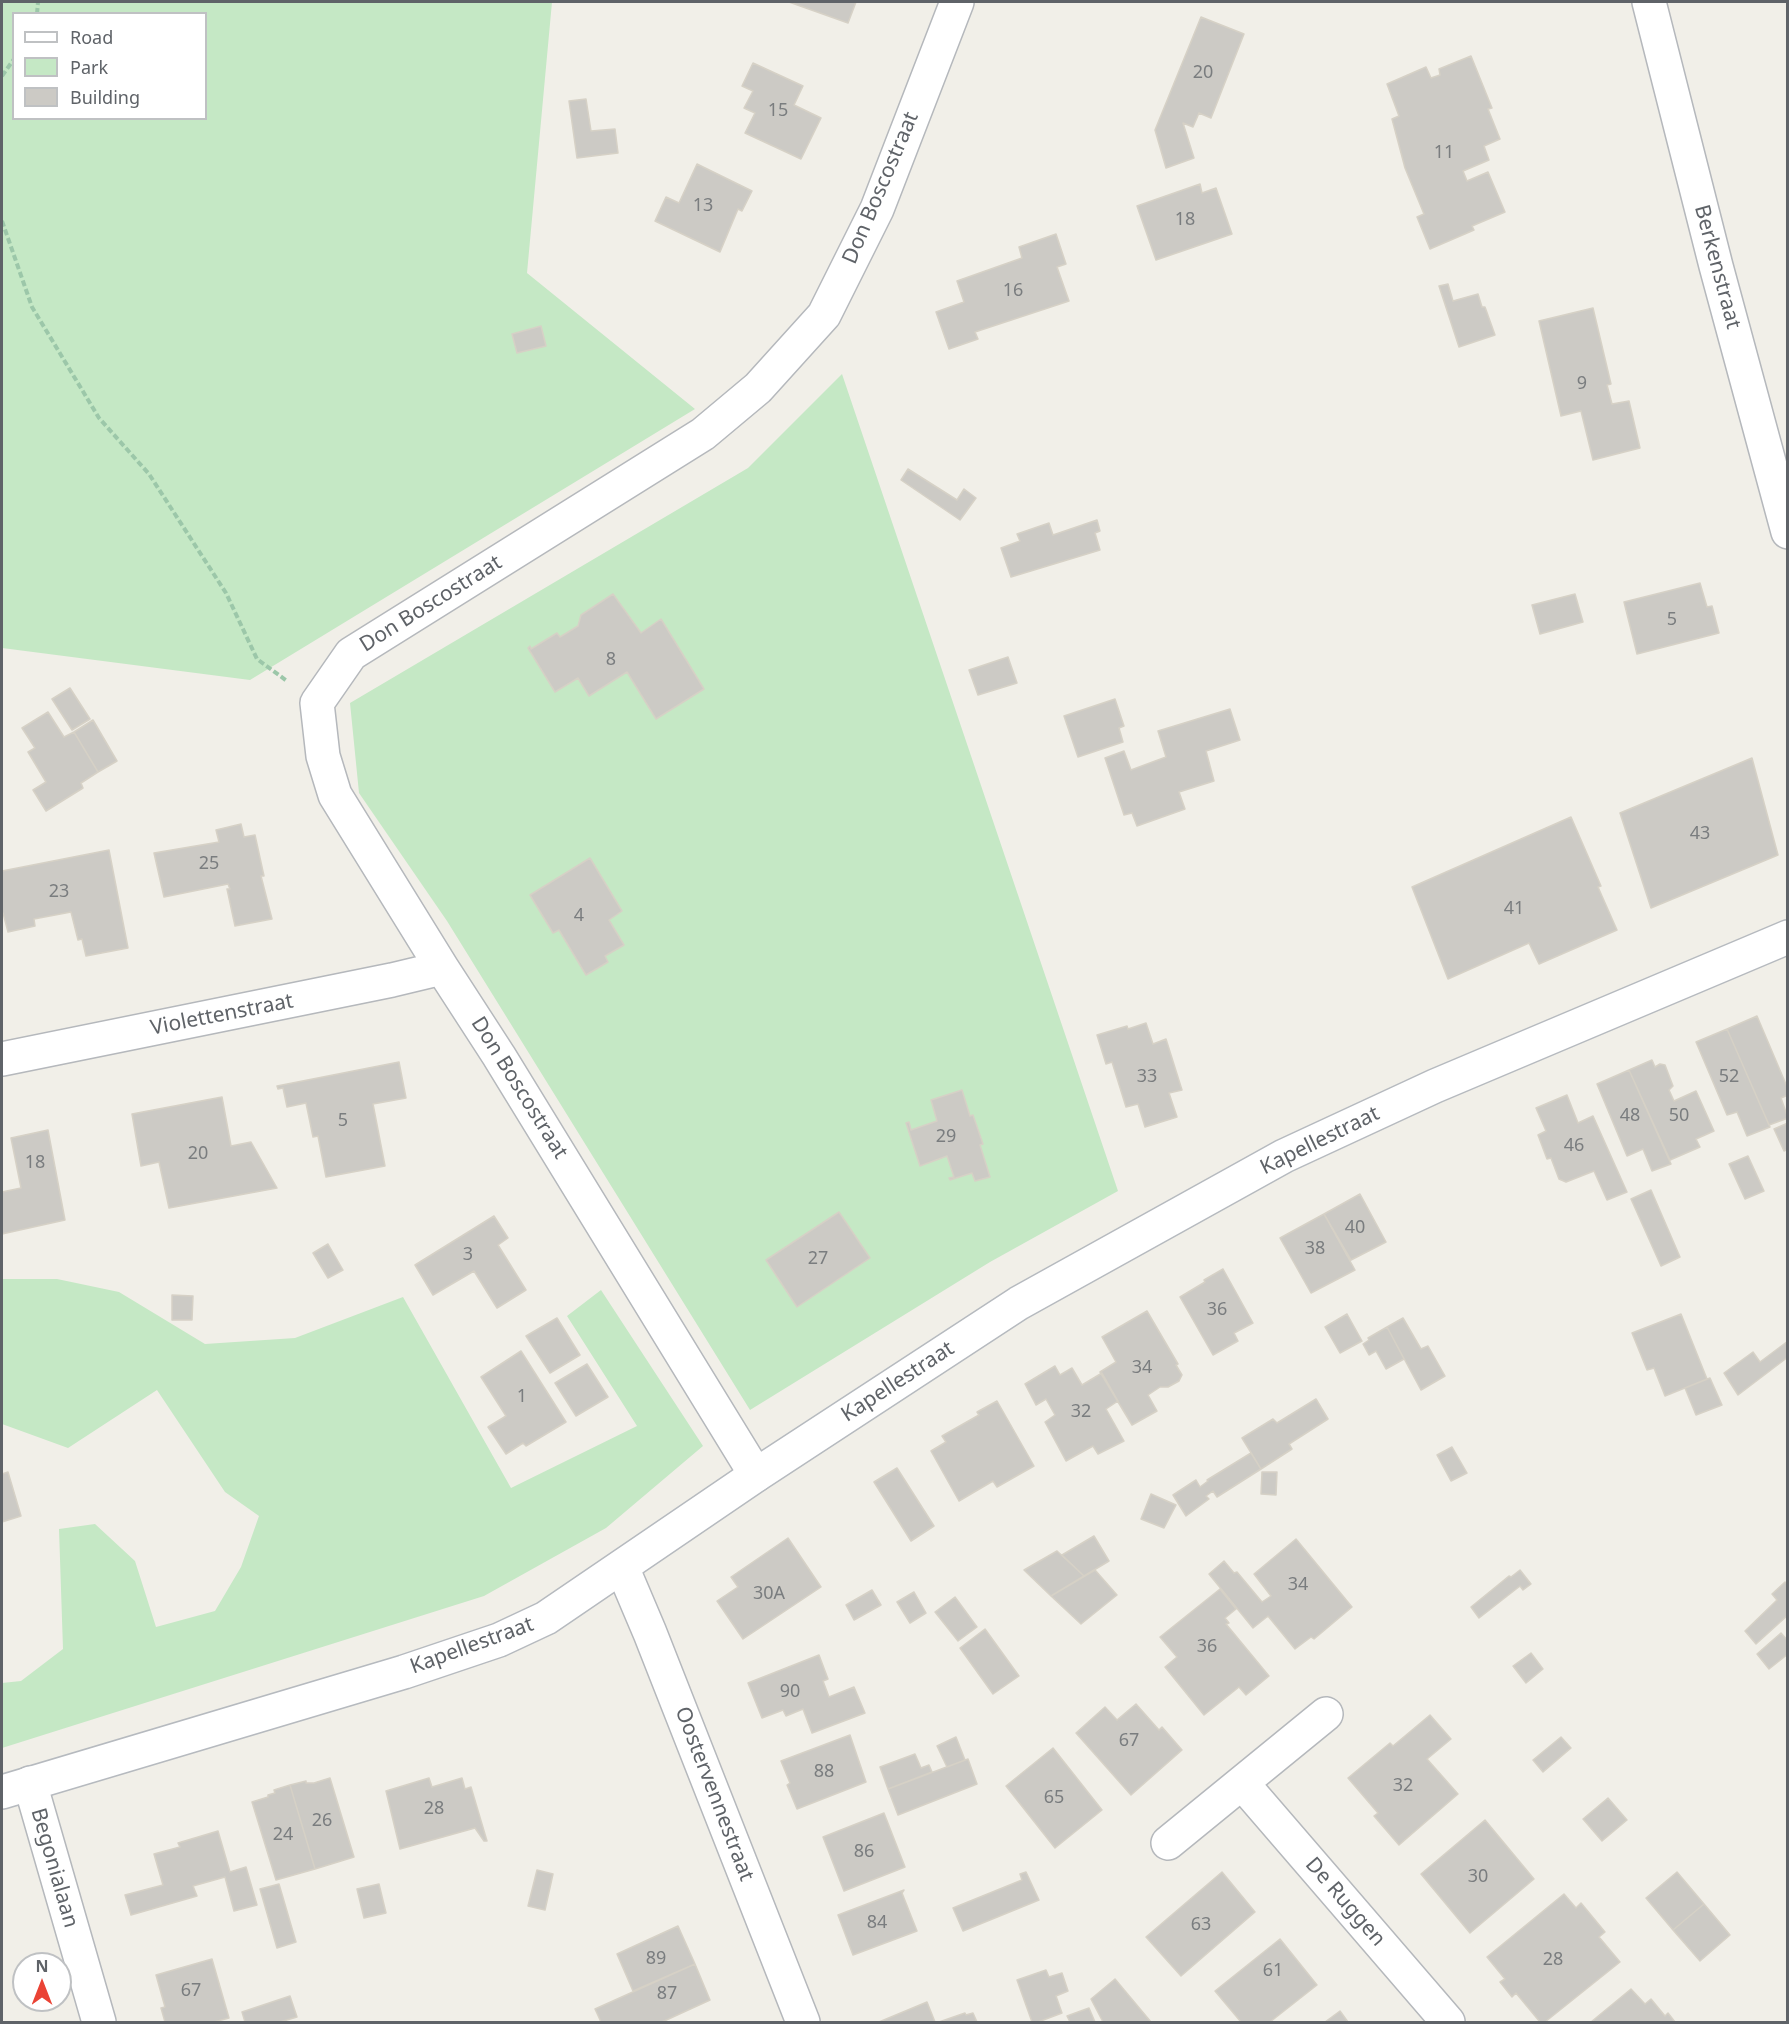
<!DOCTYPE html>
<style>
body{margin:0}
#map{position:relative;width:1789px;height:2024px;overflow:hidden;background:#f1efe8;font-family:"Noto Sans",sans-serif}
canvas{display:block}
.frame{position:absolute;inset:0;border:3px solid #5f6368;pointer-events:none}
.legend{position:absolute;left:12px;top:12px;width:195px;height:108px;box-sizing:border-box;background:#fff;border:2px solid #bfc1c3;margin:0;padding:8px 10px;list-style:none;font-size:18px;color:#5f6368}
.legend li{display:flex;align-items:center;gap:12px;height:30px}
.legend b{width:30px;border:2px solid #bfc1c3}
.north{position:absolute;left:12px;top:1952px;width:60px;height:60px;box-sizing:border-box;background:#fff;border:2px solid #bfc1c3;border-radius:50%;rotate:0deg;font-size:16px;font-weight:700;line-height:24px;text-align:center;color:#5f6368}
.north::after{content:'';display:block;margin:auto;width:21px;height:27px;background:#ea4335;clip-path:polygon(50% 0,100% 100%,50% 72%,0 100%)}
</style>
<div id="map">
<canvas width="1789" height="2024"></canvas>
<div class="frame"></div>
<ul class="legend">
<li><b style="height:8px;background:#fff"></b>Road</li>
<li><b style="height:16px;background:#c5e8c5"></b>Park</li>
<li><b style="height:16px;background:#cccac5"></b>Building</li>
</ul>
<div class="north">N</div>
</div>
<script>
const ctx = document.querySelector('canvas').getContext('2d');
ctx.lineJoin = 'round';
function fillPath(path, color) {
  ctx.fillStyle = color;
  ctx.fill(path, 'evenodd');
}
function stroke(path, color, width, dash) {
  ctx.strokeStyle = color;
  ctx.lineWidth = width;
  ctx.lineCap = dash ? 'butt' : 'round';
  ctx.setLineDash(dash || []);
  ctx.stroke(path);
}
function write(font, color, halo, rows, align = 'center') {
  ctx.font = font + ' "Noto Sans",sans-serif';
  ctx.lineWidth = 4.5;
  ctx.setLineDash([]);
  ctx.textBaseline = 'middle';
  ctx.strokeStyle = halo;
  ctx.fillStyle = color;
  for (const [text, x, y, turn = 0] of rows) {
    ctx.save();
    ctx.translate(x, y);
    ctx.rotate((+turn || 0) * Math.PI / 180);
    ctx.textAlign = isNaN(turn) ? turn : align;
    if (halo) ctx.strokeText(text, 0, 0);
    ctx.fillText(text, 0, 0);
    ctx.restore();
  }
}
fillPath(new Path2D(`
 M 2,2 L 552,2 L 527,273 L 695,409 L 250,680 L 2,648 ZM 14,14 L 206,14 L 206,118 L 14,118 Z
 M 842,374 L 1118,1191 L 990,1262 L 750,1410 L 447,921 L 359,793 L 350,703 L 748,468 Z
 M 2,1279 L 57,1279 L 119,1292 L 205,1344 L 295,1338 L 403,1297 L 511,1488 L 637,1426 L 567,1316 L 601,1290 L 703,1446 L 606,1528 L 484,1596 L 2,1748 L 2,1683 L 21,1681 L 63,1649 L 59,1529 L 95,1524 L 135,1561 L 156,1627 L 215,1611 L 241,1567 L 259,1516 L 225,1492 L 157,1390 L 68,1448 L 2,1424 Z`), '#c5e8c5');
const building = new Path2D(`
 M 789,2 L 856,2 L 848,23 Z
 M 1201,17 L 1244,34 L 1211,118 L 1199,113 L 1193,127 L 1183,123 L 1194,158 L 1166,168 L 1155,130 Z
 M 1471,56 L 1492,108 L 1488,109 L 1500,139 L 1484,146 L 1489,160 L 1463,171 L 1467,181 L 1488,172 L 1505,212 L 1472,226 L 1474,230 L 1430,249 L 1417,217 L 1424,214 L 1405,168 L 1392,119 L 1399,116 L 1387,84 L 1426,67 L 1431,78 L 1440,75 L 1439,69 Z
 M 753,63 L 803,86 L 794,105 L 821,118 L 801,159 L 745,133 L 755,113 L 744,108 L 753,91 L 742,86 Z
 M 586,99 L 591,131 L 615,129 L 618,153 L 577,158 L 569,101 Z
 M 697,164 L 752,191 L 742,211 L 738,209 L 720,252 L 655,221 L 666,197 L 679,203 Z
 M 1200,184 L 1202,193 L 1216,188 L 1232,234 L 1156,260 L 1137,206 Z
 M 1056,234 L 1066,264 L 1057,267 L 1069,301 L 975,332 L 978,339 L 949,349 L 936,312 L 964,302 L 957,281 L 1022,258 L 1019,247 Z
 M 1448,284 L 1453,301 L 1478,294 L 1482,307 L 1485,307 L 1495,335 L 1459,347 L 1439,286 Z
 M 1593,308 L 1611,384 L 1607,385 L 1612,404 L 1629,401 L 1640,448 L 1593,460 L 1581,411 L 1561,416 L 1539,321 Z
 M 541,326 L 546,346 L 517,353 L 512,334 Z
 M 908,469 L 957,500 L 964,489 L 976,498 L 960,520 L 901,480 Z
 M 1097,520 L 1100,531 L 1095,533 L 1100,550 L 1011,577 L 1001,548 L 1020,541 L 1017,534 L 1049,523 L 1053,535 Z
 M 1700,583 L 1707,607 L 1712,606 L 1719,633 L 1637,654 L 1624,602 Z
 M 613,594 L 641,633 L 661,619 L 704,689 L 656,719 L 627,672 L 589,696 L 578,678 L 555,692 L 528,648 L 530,646 L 531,649 L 557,633 L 560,637 L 578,626 L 581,615 Z
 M 1575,594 L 1583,622 L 1540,634 L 1532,605 Z
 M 1008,657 L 1017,683 L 978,695 L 969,670 Z
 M 70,688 L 90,719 L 72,730 L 52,699 Z
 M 1115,699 L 1124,726 L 1119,728 L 1123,742 L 1078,757 L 1064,716 Z
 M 1230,709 L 1240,740 L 1206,751 L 1214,781 L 1179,792 L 1185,809 L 1137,826 L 1132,813 L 1124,815 L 1105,758 L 1124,751 L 1131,770 L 1166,757 L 1158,731 Z
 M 48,712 L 64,737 L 74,732 L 98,772 L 81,783 L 83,788 L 46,811 L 33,790 L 46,782 L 28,752 L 35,748 L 22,728 Z
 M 93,720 L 117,761 L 98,772 L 74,732 Z
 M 1752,758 L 1778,855 L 1651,908 L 1620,813 Z
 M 1571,817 L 1601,886 L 1598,887 L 1617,930 L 1539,964 L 1529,943 L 1448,979 L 1412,887 Z
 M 241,824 L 244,837 L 255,835 L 264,876 L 261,876 L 272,919 L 235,926 L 227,889 L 230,889 L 228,884 L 164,897 L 154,853 L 219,842 L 216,830 Z
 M 109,850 L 128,948 L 86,956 L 82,939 L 78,940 L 71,912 L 34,919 L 35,926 L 8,932 L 3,913 L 2,913 L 2,871 Z
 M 590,858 L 622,911 L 609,920 L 624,945 L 605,956 L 608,962 L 586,975 L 559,930 L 553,933 L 530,895 Z
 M 1757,1016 L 1788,1089 L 1788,1095 L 1781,1098 L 1788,1118 L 1769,1125 L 1727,1029 Z
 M 1146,1023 L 1153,1044 L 1166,1039 L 1182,1090 L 1169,1093 L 1177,1117 L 1145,1127 L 1138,1104 L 1126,1107 L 1112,1062 L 1106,1064 L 1097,1035 L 1127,1026 L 1128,1029 Z
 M 1727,1029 L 1770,1127 L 1747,1136 L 1737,1112 L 1727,1115 L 1696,1042 Z
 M 1652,1060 L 1655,1067 L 1660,1064 L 1665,1065 L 1673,1086 L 1669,1090 L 1674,1101 L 1696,1091 L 1714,1131 L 1696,1139 L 1700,1147 L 1670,1160 L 1629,1070 Z
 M 399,1062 L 406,1098 L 373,1104 L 385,1166 L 326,1177 L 318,1136 L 313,1137 L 306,1103 L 287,1107 L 283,1088 L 278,1089 L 277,1086 Z
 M 1629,1070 L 1671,1164 L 1652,1171 L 1643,1149 L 1627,1156 L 1597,1084 Z
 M 962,1090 L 970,1116 L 973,1115 L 983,1144 L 980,1145 L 990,1177 L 975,1181 L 972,1173 L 950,1180 L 949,1178 L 954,1177 L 947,1156 L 920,1166 L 906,1123 L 909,1122 L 911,1130 L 937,1121 L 931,1100 Z
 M 1567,1095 L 1578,1123 L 1593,1116 L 1627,1192 L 1607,1200 L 1594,1171 L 1566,1182 L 1559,1179 L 1551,1158 L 1547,1159 L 1538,1135 L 1546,1131 L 1536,1108 Z
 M 222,1097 L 231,1146 L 251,1142 L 277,1188 L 169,1208 L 159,1162 L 141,1166 L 132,1114 Z
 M 1788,1123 L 1788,1149 L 1784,1151 L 1774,1129 Z
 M 48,1130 L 65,1220 L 2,1234 L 2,1192 L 21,1188 L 11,1138 Z
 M 1748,1156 L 1764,1191 L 1745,1199 L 1729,1164 Z
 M 1651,1190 L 1680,1257 L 1661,1266 L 1631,1199 Z
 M 1360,1194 L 1386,1242 L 1351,1260 L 1324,1214 Z
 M 839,1212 L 870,1258 L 797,1307 L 766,1260 Z
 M 1324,1214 L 1355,1270 L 1311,1293 L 1280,1238 Z
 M 494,1216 L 508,1238 L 498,1245 L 526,1290 L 497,1308 L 474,1271 L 433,1295 L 415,1265 Z
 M 328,1244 L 343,1270 L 328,1278 L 313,1253 Z
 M 1223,1269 L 1253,1323 L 1234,1333 L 1238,1341 L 1213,1355 L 1180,1297 L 1205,1282 L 1204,1280 Z
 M 172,1295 L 193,1296 L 192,1320 L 172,1320 Z
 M 1147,1311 L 1178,1364 L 1176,1365 L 1182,1375 L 1179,1381 L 1168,1387 L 1160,1387 L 1148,1395 L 1157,1411 L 1132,1425 L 1100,1372 L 1116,1362 L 1102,1337 Z
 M 1347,1314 L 1362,1341 L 1340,1353 L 1325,1327 Z
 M 1681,1314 L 1707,1379 L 1665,1396 L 1654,1368 L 1647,1370 L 1632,1333 Z
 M 557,1318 L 580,1355 L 550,1373 L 526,1336 Z
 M 1403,1318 L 1421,1349 L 1428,1346 L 1445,1376 L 1421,1390 L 1387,1327 Z
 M 1387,1327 L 1404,1359 L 1386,1369 L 1376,1351 L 1369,1355 L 1363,1344 L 1369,1340 L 1368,1338 Z
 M 1788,1341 L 1788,1357 L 1738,1395 L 1724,1373 L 1753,1352 L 1760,1362 Z
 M 521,1351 L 566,1422 L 526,1446 L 523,1443 L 506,1454 L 488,1427 L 506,1416 L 481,1377 Z
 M 587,1364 L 608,1397 L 576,1416 L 555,1383 Z
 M 1055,1366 L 1060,1375 L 1072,1368 L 1082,1385 L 1102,1373 L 1118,1401 L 1106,1409 L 1124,1441 L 1098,1454 L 1093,1446 L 1066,1461 L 1045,1422 L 1055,1415 L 1046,1399 L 1036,1405 L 1025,1384 Z
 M 1710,1378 L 1722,1405 L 1696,1415 L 1685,1388 Z
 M 1316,1399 L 1328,1419 L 1289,1444 L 1292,1449 L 1261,1469 L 1242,1438 L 1273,1419 L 1277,1423 Z
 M 997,1401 L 1034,1466 L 997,1487 L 993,1481 L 959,1501 L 931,1451 L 946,1442 L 942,1436 L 979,1415 L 977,1412 Z
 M 1452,1447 L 1467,1473 L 1451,1481 L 1437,1455 Z
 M 1251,1453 L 1261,1469 L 1217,1497 L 1213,1491 L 1206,1496 L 1209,1499 L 1186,1516 L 1173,1495 L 1196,1480 L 1200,1487 L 1208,1481 L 1207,1480 Z
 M 897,1468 L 934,1526 L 911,1541 L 874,1482 Z
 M 8,1472 L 21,1516 L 2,1522 L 2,1474 Z
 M 1262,1472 L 1277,1472 L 1276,1495 L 1261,1494 Z
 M 1151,1494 L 1176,1505 L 1164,1528 L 1141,1519 Z
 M 1094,1536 L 1109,1561 L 1084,1576 L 1062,1555 Z
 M 788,1538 L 821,1587 L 743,1639 L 717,1601 L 738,1587 L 731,1577 Z
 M 1296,1539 L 1352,1607 L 1314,1639 L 1311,1637 L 1295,1649 L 1268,1616 L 1253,1628 L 1209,1574 L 1224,1561 L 1234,1573 L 1237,1572 L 1262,1602 L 1271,1596 L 1254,1574 Z
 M 1057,1551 L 1084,1576 L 1051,1596 L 1024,1570 Z
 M 1095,1570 L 1117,1595 L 1081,1624 L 1051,1596 Z
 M 1520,1570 L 1531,1584 L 1523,1590 L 1520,1586 L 1479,1618 L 1471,1607 L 1509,1576 L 1511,1577 Z
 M 1785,1582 L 1788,1585 L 1788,1615 L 1756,1644 L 1745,1631 L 1777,1600 L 1772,1594 Z
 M 1220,1589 L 1236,1609 L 1225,1618 L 1229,1623 L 1226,1624 L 1269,1676 L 1246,1695 L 1239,1687 L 1204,1715 L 1165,1667 L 1177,1657 L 1160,1637 Z
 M 872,1590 L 881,1605 L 854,1620 L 846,1605 Z
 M 914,1592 L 926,1613 L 910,1623 L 897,1602 Z
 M 955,1597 L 977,1627 L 958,1641 L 935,1612 Z
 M 985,1629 L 1019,1676 L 993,1694 L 960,1648 Z
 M 1781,1633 L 1788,1641 L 1788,1654 L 1769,1669 L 1757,1654 Z
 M 1531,1653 L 1543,1669 L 1526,1683 L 1513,1666 Z
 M 819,1655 L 828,1679 L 823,1681 L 829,1697 L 854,1687 L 865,1713 L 812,1733 L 803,1709 L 786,1716 L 783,1710 L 762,1718 L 748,1683 Z
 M 1136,1704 L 1159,1730 L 1162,1727 L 1182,1750 L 1131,1795 L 1076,1733 L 1105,1707 L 1117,1720 Z
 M 1430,1715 L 1451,1739 L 1427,1759 L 1458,1794 L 1399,1845 L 1374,1816 L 1378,1813 L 1348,1778 L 1390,1743 L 1393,1746 Z
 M 850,1735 L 866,1782 L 797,1809 L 787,1785 L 790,1783 L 781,1761 Z
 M 956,1737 L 965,1760 L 947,1767 L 937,1746 Z
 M 1561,1737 L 1571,1748 L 1543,1772 L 1533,1760 Z
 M 1053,1748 L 1102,1810 L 1055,1848 L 1006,1786 Z
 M 915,1754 L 921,1768 L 929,1765 L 932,1772 L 888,1789 L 880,1767 Z
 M 968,1759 L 977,1784 L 898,1815 L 888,1789 Z
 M 330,1778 L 354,1857 L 315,1869 L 290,1785 L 306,1781 L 306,1783 L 314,1783 Z
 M 429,1778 L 432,1787 L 462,1778 L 465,1789 L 471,1787 L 487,1841 L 484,1841 L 475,1828 L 400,1849 L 386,1791 Z
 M 290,1785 L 315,1869 L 276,1880 L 252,1802 L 268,1797 L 268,1795 L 275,1793 L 274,1790 Z
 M 1608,1798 L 1627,1820 L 1602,1841 L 1583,1819 Z
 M 884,1813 L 905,1867 L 844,1891 L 823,1837 Z
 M 1485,1820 L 1534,1879 L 1470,1933 L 1421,1874 Z
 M 218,1831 L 230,1872 L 246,1867 L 257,1905 L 234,1911 L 225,1877 L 193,1886 L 197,1896 L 131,1915 L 125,1895 L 163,1885 L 154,1854 L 180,1847 L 178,1843 Z
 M 537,1870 L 553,1874 L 545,1910 L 528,1906 Z
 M 1026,1872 L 1039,1900 L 963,1931 L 953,1908 L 1022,1880 L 1020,1874 Z
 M 1222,1872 L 1255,1912 L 1181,1976 L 1146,1937 Z
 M 1677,1872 L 1704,1904 L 1673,1930 L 1646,1898 Z
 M 279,1884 L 296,1942 L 277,1948 L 260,1889 Z
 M 379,1884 L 386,1913 L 364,1918 L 357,1889 Z
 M 904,1890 L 902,1893 L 917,1931 L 853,1955 L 838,1915 Z
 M 1564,1894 L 1576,1908 L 1581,1903 L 1605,1932 L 1599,1937 L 1620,1962 L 1545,2022 L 1540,2022 L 1516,1993 L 1512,1997 L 1500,1982 L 1505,1979 L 1487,1957 Z
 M 1704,1904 L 1730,1935 L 1700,1961 L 1673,1930 Z
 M 678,1926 L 695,1964 L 633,1991 L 617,1954 Z
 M 1280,1939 L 1317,1985 L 1270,2022 L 1241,2022 L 1215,1991 Z
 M 212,1959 L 229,2018 L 214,2022 L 165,2022 L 161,2008 L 165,2007 L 156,1975 Z
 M 695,1964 L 710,2000 L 662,2022 L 601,2022 L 595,2009 Z
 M 1046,1970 L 1049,1977 L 1062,1973 L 1068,1991 L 1056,1996 L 1062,2013 L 1038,2022 L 1032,2022 L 1017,1980 Z
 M 1115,1979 L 1151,2022 L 1103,2022 L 1091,1999 Z
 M 1631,1989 L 1645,2004 L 1651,1999 L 1665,2016 L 1668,2013 L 1675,2022 L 1591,2022 Z
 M 290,1996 L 297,2017 L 280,2022 L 245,2022 L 242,2012 Z
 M 927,2002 L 935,2022 L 879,2022 Z
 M 1089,2008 L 1095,2022 L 1070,2022 L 1067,2016 Z
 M 1340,2011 L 1348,2022 L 1325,2022 Z
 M 965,2013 L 966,2015 L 973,2013 L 977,2022 L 939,2022 Z`);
fillPath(building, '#cccac5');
stroke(building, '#d6d1c6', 1.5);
const street = new Path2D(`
 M 1649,2 L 1716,266 L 1788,532
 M 2,1059 L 392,980 L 442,968
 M 756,1475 L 499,1056 L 442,968 L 335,795 L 323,756 L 317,703 L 351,654 L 703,434 L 758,388 L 824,315 L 877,209 L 957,2
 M 622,1567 L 650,1633 L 803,2022
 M 30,1783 L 99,2022
 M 1242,1783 L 1448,2022
 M 1168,1843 L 1326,1714`);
const secondary = new Path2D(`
 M 2,1792 L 404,1672 L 499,1640 L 546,1618 L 756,1475 L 1019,1303 L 1284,1156 L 1435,1086 L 1788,937`);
stroke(street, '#b5b8bc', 36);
stroke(secondary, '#b6babf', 36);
stroke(new Path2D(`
 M 37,14 L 38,2
 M 2,76 L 14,59
 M 2,221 L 32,307 L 99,418 L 149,474 L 226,593 L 257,659 L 287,681`), '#9cc7a9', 4, [6, 3]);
stroke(street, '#fff', 33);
stroke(secondary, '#fff', 33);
write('18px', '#7a7d7f', null, [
 ["20",1203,73],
 ["15",778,111],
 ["11",1444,153],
 ["13",703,206],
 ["18",1185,220],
 ["16",1013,291],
 ["9",1582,384],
 ["5",1672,620],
 ["8",611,660],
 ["43",1700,834],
 ["25",209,864],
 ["23",59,892],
 ["41",1514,909],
 ["4",579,916],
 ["33",1147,1077],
 ["52",1729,1077],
 ["48",1630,1116],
 ["50",1679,1116],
 ["5",343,1121],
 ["29",946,1137],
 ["46",1574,1146],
 ["20",198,1154],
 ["18",35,1163],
 ["40",1355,1228],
 ["38",1315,1249],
 ["3",468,1255],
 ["27",818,1259],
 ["36",1217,1310],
 ["34",1142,1368],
 ["1",522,1397],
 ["32",1081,1412],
 ["34",1298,1585],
 ["30A",769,1594],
 ["36",1207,1647],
 ["90",790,1692],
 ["67",1129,1741],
 ["88",824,1772],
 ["32",1403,1786],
 ["65",1054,1798],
 ["28",434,1809],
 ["26",322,1821],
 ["24",283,1835],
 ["86",864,1852],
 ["30",1478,1877],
 ["84",877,1923],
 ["63",1201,1925],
 ["89",656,1959],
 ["28",1553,1960],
 ["61",1273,1971],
 ["67",191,1991],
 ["87",667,1994]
]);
write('21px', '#5f6368', '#fff', [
 ["Don Boscostraat",881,188,-67],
 ["Berkenstraat",1717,267,75],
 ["Don Boscostraat",431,604,-32],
 ["Violettenstraat",222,1015,-11],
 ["Don Boscostraat",519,1088,58],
 ["Kapellestraat",1320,1141,-26],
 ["Kapellestraat",898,1382,-33],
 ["Kapellestraat",472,1646,-20],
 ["Oostervennestraat",714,1794,69],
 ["Begonialaan",54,1868,74],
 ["De Ruggen",1345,1902,49]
]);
</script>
